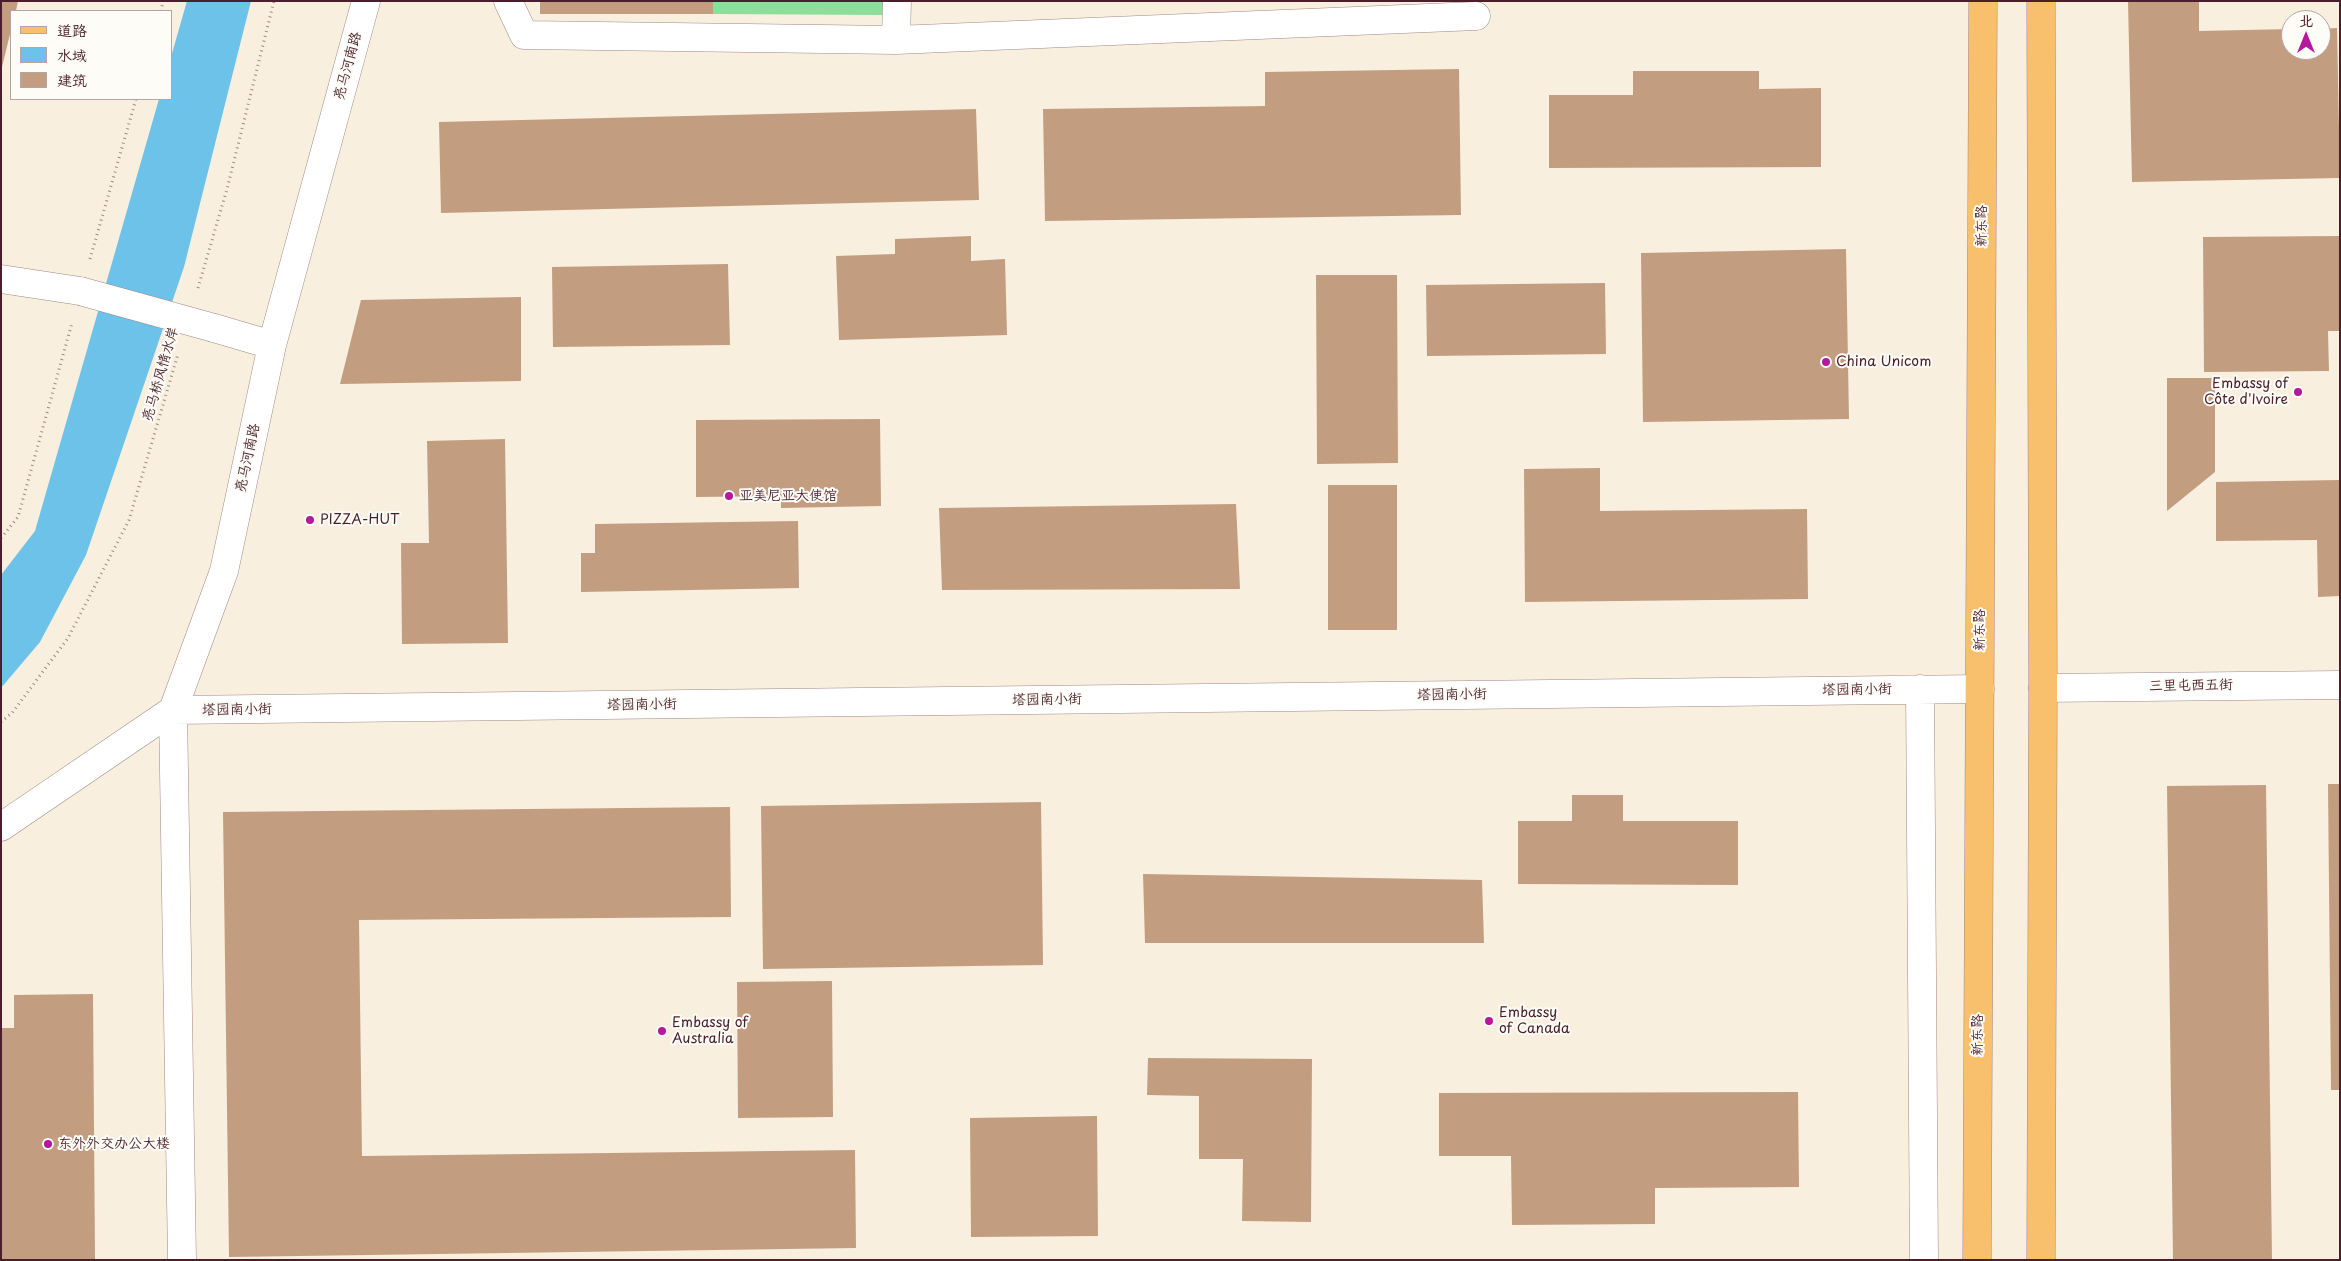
<!DOCTYPE html>
<meta charset="utf-8">
<style>
body{margin:0}
#map{position:relative;width:2341px;height:1261px;overflow:hidden;background:#f8efde;font-family:"Playpen Sans","LXGW WenKai TC",sans-serif}
canvas{display:block}
.frame{position:absolute;inset:0;border:2px solid #4a1f2b;pointer-events:none}
.legend{position:absolute;left:10px;top:10px;width:162px;height:90px;box-sizing:border-box;background:#fdfcf7;border:1px solid #b5a4a5;margin:0;padding:6px 9px;list-style:none;font-size:15px;color:#4a1f2b}
.legend li{display:flex;align-items:center;gap:10px;height:25px}
.legend b{width:25px;border:1px solid #b5a4a5}
.north{position:absolute;left:2281px;top:10px;width:50px;height:50px;box-sizing:border-box;background:#fdfcf7;border:1px solid #b5a4a5;border-radius:50%;rotate:0deg;font-size:14px;font-weight:700;line-height:20px;text-align:center;color:#4a1f2b}
.north::after{content:'';display:block;margin:auto;width:18px;height:22px;background:#b5179e;clip-path:polygon(50% 0,100% 100%,50% 72%,0 100%)}
</style>
<div id="map">
<canvas width="2341" height="1261"></canvas>
<div class="frame"></div>
<ul class="legend">
<li><b style="height:6px;background:#f8bf6c"></b>道路</li>
<li><b style="height:14px;background:#6dc2e9"></b>水域</li>
<li><b style="height:14px;background:#c39d80"></b>建筑</li>
</ul>
<div class="north">北</div>
</div>
<script>
const ctx = document.querySelector('canvas').getContext('2d');
ctx.lineJoin = 'round';
function fillPath(path, color) {
  ctx.fillStyle = color;
  ctx.fill(path, 'evenodd');
}
function stroke(path, color, width, dash) {
  ctx.strokeStyle = color;
  ctx.lineWidth = width;
  ctx.lineCap = dash ? 'butt' : 'round';
  ctx.setLineDash(dash || []);
  ctx.stroke(path);
}
function write(font, color, halo, rows, align = 'center') {
  ctx.font = font + ' "Playpen Sans","LXGW WenKai TC",sans-serif';
  ctx.lineWidth = 4;
  ctx.setLineDash([]);
  ctx.textBaseline = 'middle';
  ctx.strokeStyle = halo;
  ctx.fillStyle = color;
  for (const [text, x, y, turn = 0] of rows) {
    ctx.save();
    ctx.translate(x, y);
    ctx.rotate((+turn || 0) * Math.PI / 180);
    ctx.textAlign = isNaN(turn) ? turn : align;
    if (halo) ctx.strokeText(text, 0, 0);
    ctx.fillText(text, 0, 0);
    ctx.restore();
  }
}
fillPath(new Path2D(`
 M 713,1 L 883,1 L 883,15 L 713,14 Z`), '#8fdd9b');
fillPath(new Path2D(`
 M 187,1 L 251,1 L 184,267 L 86,555 L 40,642 L 1,688 L 1,575 L 35,531 L 159,99 L 171,99 L 171,57 Z`), '#6dc2e9');
fillPath(new Path2D(`
 M 1,1 L 18,1 L 16,11 L 11,11 L 11,30 L 2,67 Z
 M 540,1 L 713,1 L 713,14 L 540,14 Z
 M 2128,1 L 2199,1 L 2199,31 L 2291,29 L 2291,50 L 2321,50 L 2321,29 L 2337,28 L 2340,178 L 2132,182 Z
 M 1459,69 L 1461,215 L 1045,221 L 1043,109 L 1265,106 L 1265,72 Z
 M 1633,71 L 1759,71 L 1759,89 L 1821,88 L 1821,167 L 1549,168 L 1549,95 L 1633,95 Z
 M 976,109 L 979,200 L 441,213 L 439,122 Z
 M 971,236 L 971,261 L 1005,259 L 1007,335 L 839,340 L 836,256 L 895,254 L 895,239 Z
 M 2340,236 L 2340,331 L 2328,331 L 2329,371 L 2204,372 L 2203,237 Z
 M 1846,249 L 1849,419 L 1643,422 L 1641,253 Z
 M 728,264 L 730,345 L 553,347 L 552,267 Z
 M 1316,275 L 1397,275 L 1398,463 L 1317,464 Z
 M 1605,283 L 1606,354 L 1427,356 L 1426,285 Z
 M 521,297 L 521,381 L 340,384 L 361,300 Z
 M 2167,378 L 2215,378 L 2215,472 L 2167,511 Z
 M 880,419 L 881,506 L 781,508 L 781,496 L 696,497 L 696,420 Z
 M 505,439 L 508,643 L 402,644 L 401,543 L 429,543 L 427,441 Z
 M 1600,468 L 1600,511 L 1807,509 L 1808,599 L 1525,602 L 1524,469 Z
 M 2340,480 L 2340,596 L 2318,597 L 2317,540 L 2216,541 L 2216,482 Z
 M 1328,485 L 1397,485 L 1397,630 L 1328,630 Z
 M 1236,504 L 1240,589 L 942,590 L 939,508 Z
 M 798,521 L 799,588 L 581,592 L 581,553 L 595,553 L 595,524 Z
 M 2328,784 L 2340,784 L 2340,1090 L 2331,1090 Z
 M 2266,785 L 2272,1260 L 2173,1260 L 2167,786 Z
 M 1572,795 L 1623,795 L 1623,821 L 1738,821 L 1738,885 L 1518,884 L 1518,821 L 1572,821 Z
 M 1041,802 L 1043,965 L 763,969 L 761,806 Z
 M 730,807 L 731,917 L 359,920 L 362,1156 L 855,1150 L 856,1248 L 229,1257 L 223,812 Z
 M 1143,874 L 1482,880 L 1484,943 L 1145,943 Z
 M 832,981 L 833,1117 L 738,1118 L 737,982 Z
 M 93,994 L 95,1260 L 1,1260 L 1,1028 L 14,1028 L 14,995 Z
 M 1148,1058 L 1312,1059 L 1311,1222 L 1242,1221 L 1243,1159 L 1199,1159 L 1199,1096 L 1147,1095 Z
 M 1798,1092 L 1799,1187 L 1655,1188 L 1655,1224 L 1512,1225 L 1511,1156 L 1439,1156 L 1439,1093 Z
 M 1097,1116 L 1098,1236 L 971,1237 L 970,1118 Z`), '#c39d80');
const minor = new Path2D(`
 M 508,1 L 524,35 L 896,40 L 1476,16
 M 896,40 L 897,1
 M 1,279 L 80,291
 M 214,328 L 272,345
 M 2043,688 L 2340,685
 M 1920,689 L 1924,1260
 M 1,827 L 173,710 L 224,571 L 272,345 L 366,1
 M 182,1260 L 173,710 L 1980,689`);
const major = new Path2D(`
 M 2041,1 L 2043,688 L 2041,1260
 M 1977,1260 L 1983,1`);
stroke(minor, '#a18784', 29);
stroke(major, '#a18784', 29);
stroke(new Path2D(`
 M 161,11 L 163,1
 M 90,259 L 136,99
 M 198,288 L 227,189 L 274,1
 M 1,538 L 18,517 L 72,323
 M 1,722 L 12,713 L 68,638 L 129,520 L 178,354`), '#a18784', 3, [1, 4]);
stroke(minor, '#fff', 28);
stroke(major, '#f8bf6c', 28);
const minorBridge = new Path2D(`
 M 80,291 L 214,328`);
stroke(minorBridge, '#a18784', 29, []);
stroke(minorBridge, '#fff', 28);
for (const [x, y, r, color] of [
 [1826,362,5,"#b5179e"],
 [2298,392,5,"#b5179e"],
 [729,496,5,"#b5179e"],
 [310,520,5,"#b5179e"],
 [1489,1021,5,"#b5179e"],
 [662,1031,5,"#b5179e"],
 [48,1144,5,"#b5179e"]
]) {
  const dot = new Path2D();
  dot.arc(x, y, r, 0, 2 * Math.PI);
  ctx.fillStyle = color;
  ctx.fill(dot);
  stroke(dot, '#fdfcf7', 2);
}
write('14px', '#4a1f2b', '#fdfcf7', [
 ["亮马河南路",348,66,-75],
 ["新东路",1982,226,-90],
 ["亮马桥风情水岸",161,374,-74],
 ["亮马河南路",248,458,-78],
 ["新东路",1980,630,-90],
 ["三里屯西五街",2191,686,-1],
 ["塔园南小街",1857,690,-1],
 ["塔园南小街",1452,695,-1],
 ["塔园南小街",1047,700,-1],
 ["塔园南小街",642,705,-1],
 ["塔园南小街",237,710,-1],
 ["新东路",1978,1035,-90]
]);
write('14px', '#4a1f2b', '#fdfcf7', [
 ["China Unicom",1836,362],
 ["Embassy of",2288,384,"right"],
 ["Côte d'Ivoire",2288,400,"right"],
 ["亚美尼亚大使馆",739,496],
 ["PIZZA-HUT",320,520],
 ["Embassy",1499,1013],
 ["of Canada",1499,1029],
 ["Embassy of",672,1023],
 ["Australia",672,1039],
 ["东外外交办公大楼",58,1144]
], 'left');
</script>
